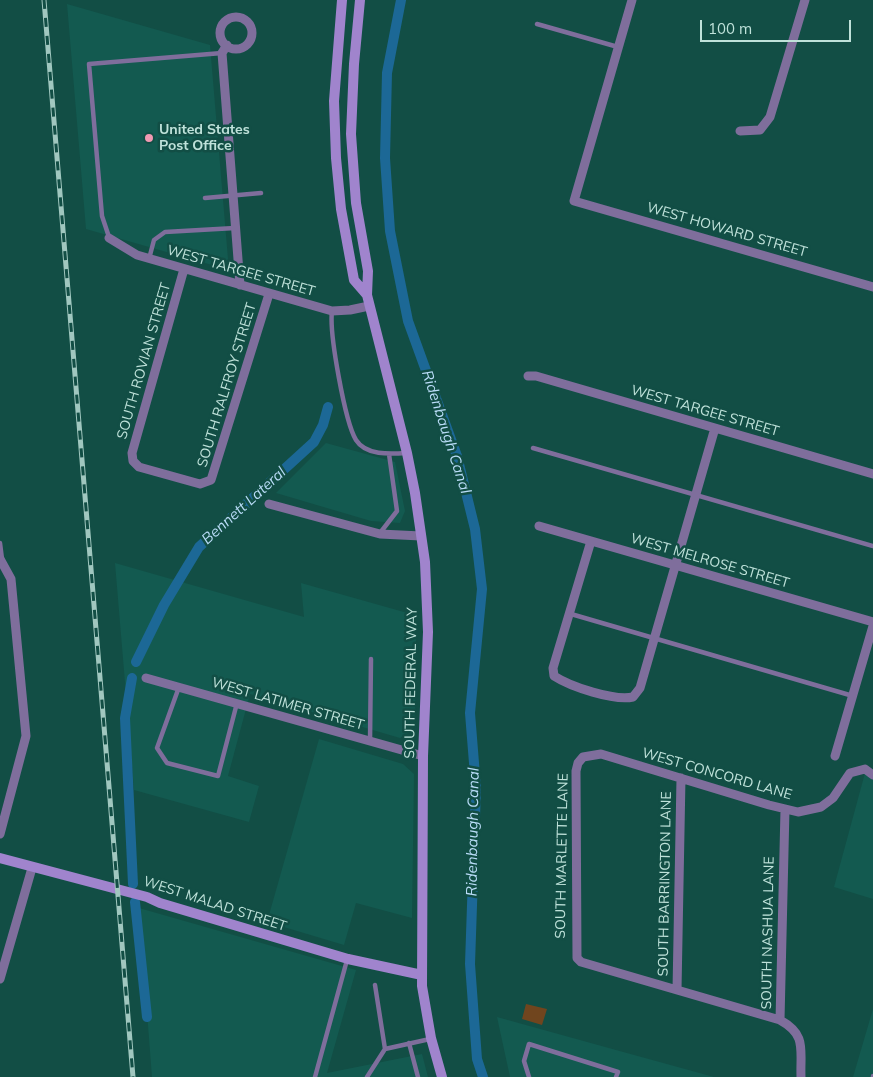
<!DOCTYPE html>
<style>
body{margin:0}
#map{position:relative;width:873px;height:1077px;overflow:hidden;background:#124e45;font-family:Mulish,sans-serif}
canvas{display:block}
.scale{position:absolute;left:700px;top:20px;width:151px;height:22px;box-sizing:border-box;border:2px solid #bfe2da;border-top:0;padding-left:6px;font-size:15px;line-height:18px;white-space:nowrap;color:#bfe2da;-webkit-text-stroke:4px #124e45;paint-order:stroke}
</style>
<div id="map">
<canvas width="873" height="1077"></canvas>
<div class="scale">100 m</div>
</div>
<script>
const ctx = document.querySelector('canvas').getContext('2d');
ctx.lineJoin = 'round';
function fillPath(path, color) {
  ctx.fillStyle = color;
  ctx.fill(path, 'evenodd');
}
function stroke(path, color, width, dash) {
  ctx.strokeStyle = color;
  ctx.lineWidth = width;
  ctx.lineCap = dash ? 'butt' : 'round';
  ctx.setLineDash(dash || []);
  ctx.stroke(path);
}
function write(font, color, halo, rows, align = 'center') {
  ctx.font = font + ' Mulish,sans-serif';
  ctx.lineWidth = 5;
  ctx.setLineDash([]);
  ctx.textBaseline = 'middle';
  ctx.strokeStyle = halo;
  ctx.fillStyle = color;
  for (const [text, x, y, turn = 0] of rows) {
    ctx.save();
    ctx.translate(x, y);
    ctx.rotate((+turn || 0) * Math.PI / 180);
    ctx.textAlign = isNaN(turn) ? turn : align;
    if (halo) ctx.strokeText(text, 0, 0);
    ctx.fillText(text, 0, 0);
    ctx.restore();
  }
}
fillPath(new Path2D(`
 M 67,4 L 210,45 L 228,259 L 219,267 L 86,229 Z
 M 326,443 L 395,462 L 405,511 L 400,523 L 371,521 L 276,493 Z
 M 115,563 L 304,617 L 301,583 L 411,614 L 416,638 L 415,726 L 412,731 L 400,738 L 250,694 L 228,776 L 259,786 L 249,822 L 134,790 Z
 M 319,739 L 403,764 L 414,774 L 412,918 L 356,903 L 344,945 L 267,922 Z
 M 865,773 L 873,776 L 873,899 L 834,887 Z
 M 139,908 L 356,970 L 327,1073 L 422,1054 L 428,1077 L 152,1077 Z
 M 873,1009 L 873,1077 L 853,1077 Z
 M 497,1017 L 616,1050 L 714,1077 L 510,1077 Z`), '#135a50');
fillPath(new Path2D(`
 M 526,1004 L 547,1009 L 542,1025 L 522,1019 Z`), '#70451e');
stroke(new Path2D(`
 M 401,0 L 387,73 L 385,158 L 390,231 L 408,321 L 457,456 L 475,529 L 482,589 L 470,713 L 476,788 L 470,964 L 477,1059 L 483,1077
 M 136,662 L 164,605 L 199,547 L 314,442 L 323,425 L 328,407
 M 132,678 L 125,718 L 133,884
 M 135,902 L 147,1017`), '#1c6896', 10);
stroke(new Path2D(`
 M 537,24 L 618,47
 M 205,198 L 261,193
 M 109,237 L 102,216 L 89,64 L 222,53
 M 149,259 L 154,240 L 165,232 L 235,228
 M 332,311 C 329,333 345,422 356,440 C 366,456 391,454 407,453
 M 533,448 L 873,546
 M 380,533 L 397,511 L 389,454
 M 0,543 L 2,559
 M 571,614 L 853,696
 M 179,687 L 157,748 L 167,763 L 218,776 L 237,703
 M 370,741 L 371,659
 M 375,985 L 385,1049
 M 409,1043 L 418,1077
 M 315,1077 L 347,960
 M 367,1077 L 385,1049 L 430,1039
 M 529,1077 L 524,1061 L 529,1044 L 618,1072 L 616,1077
 M 873,1077 L 873,1076`), '#7f6e9c', 4.5);
stroke(new Path2D(`
 M 632,0 L 574,201 L 873,287
 M220 33a16 16 0 1 1 32 0a16 16 0 1 1-32 0Z
 M 227,45 L 222,53 L 240,285
 M 740,131 L 760,130 L 770,117 L 805,0
 M 109,238 L 137,255 L 332,311 L 350,310 L 369,306
 M 184,269 L 132,453 L 133,461 L 139,467 L 200,484 L 211,480 L 269,294
 M 528,376 L 536,376 L 873,474
 M 269,504 L 380,534 L 421,536
 M 539,526 L 873,622
 M 591,541 L 553,668 L 554,676 C 571,687 614,701 633,697 L 640,688 L 715,428
 M 0,559 L 11,579 L 26,736 L 0,834
 M 146,678 L 423,756
 M 835,756 L 873,626
 M 785,809 L 780,1020 C 807,1035 800,1049 801,1077
 M 0,979 L 32,868
 M 677,990 L 681,778
 M 780,1020 L 581,962 L 577,958 L 576,771 L 578,763 L 583,757 L 601,754 L 769,805 L 798,812 L 821,807 L 833,798 L 850,773 L 865,769 L 873,775`), '#7f6e9c', 9);
stroke(new Path2D(`
 M 342,0 L 334,101 L 336,158 L 341,209 L 354,280 L 367,295
 M 360,0 L 354,64 L 351,134 L 356,203 L 368,271 L 367,295 L 407,453 L 415,493 L 425,562 L 428,632 L 423,756 L 422,986 L 431,1038 L 442,1077
 M 0,858 L 147,897 L 160,903 L 348,959 L 422,975`), '#a084cd', 10);
const rail = new Path2D(`
 M 44,0 L 133,1077`);
stroke(rail, '#a0c7bf', 5);
stroke(rail, '#124e45', 3, [9]);
for (const [x, y, r, color] of [
 [149,138,5,"#f19ab3"]
]) {
  const dot = new Path2D();
  dot.arc(x, y, r, 0, 2 * Math.PI);
  ctx.fillStyle = color;
  ctx.fill(dot);
  stroke(dot, '#124e45', 2);
}
write('bold 14px', '#bfe2da', '#124e45', [
 ["United States",159,130],
 ["Post Office",159,146]
], 'left');
write('14px', '#bfe2da', '#124e45', [
 ["WEST HOWARD STREET",727,230,16],
 ["WEST TARGEE STREET",241,271,16],
 ["SOUTH ROVIAN STREET",144,361,-74],
 ["SOUTH RALFROY STREET",227,385,-73],
 ["WEST TARGEE STREET",705,411,16],
 ["WEST MELROSE STREET",710,561,16],
 ["SOUTH FEDERAL WAY",411,683,-89],
 ["WEST LATIMER STREET",288,704,16],
 ["WEST CONCORD LANE",717,774,16],
 ["SOUTH MARLETTE LANE",562,856,-89],
 ["SOUTH BARRINGTON LANE",665,884,-89],
 ["WEST MALAD STREET",215,904,18],
 ["SOUTH NASHUA LANE",768,933,-89]
]);
write('italic 15px', '#b9dcf7', '#124e45', [
 ["Ridenbaugh Canal",446,432,72],
 ["Bennett Lateral",244,506,-42],
 ["Ridenbaugh Canal",473,832,-89]
]);
</script>
